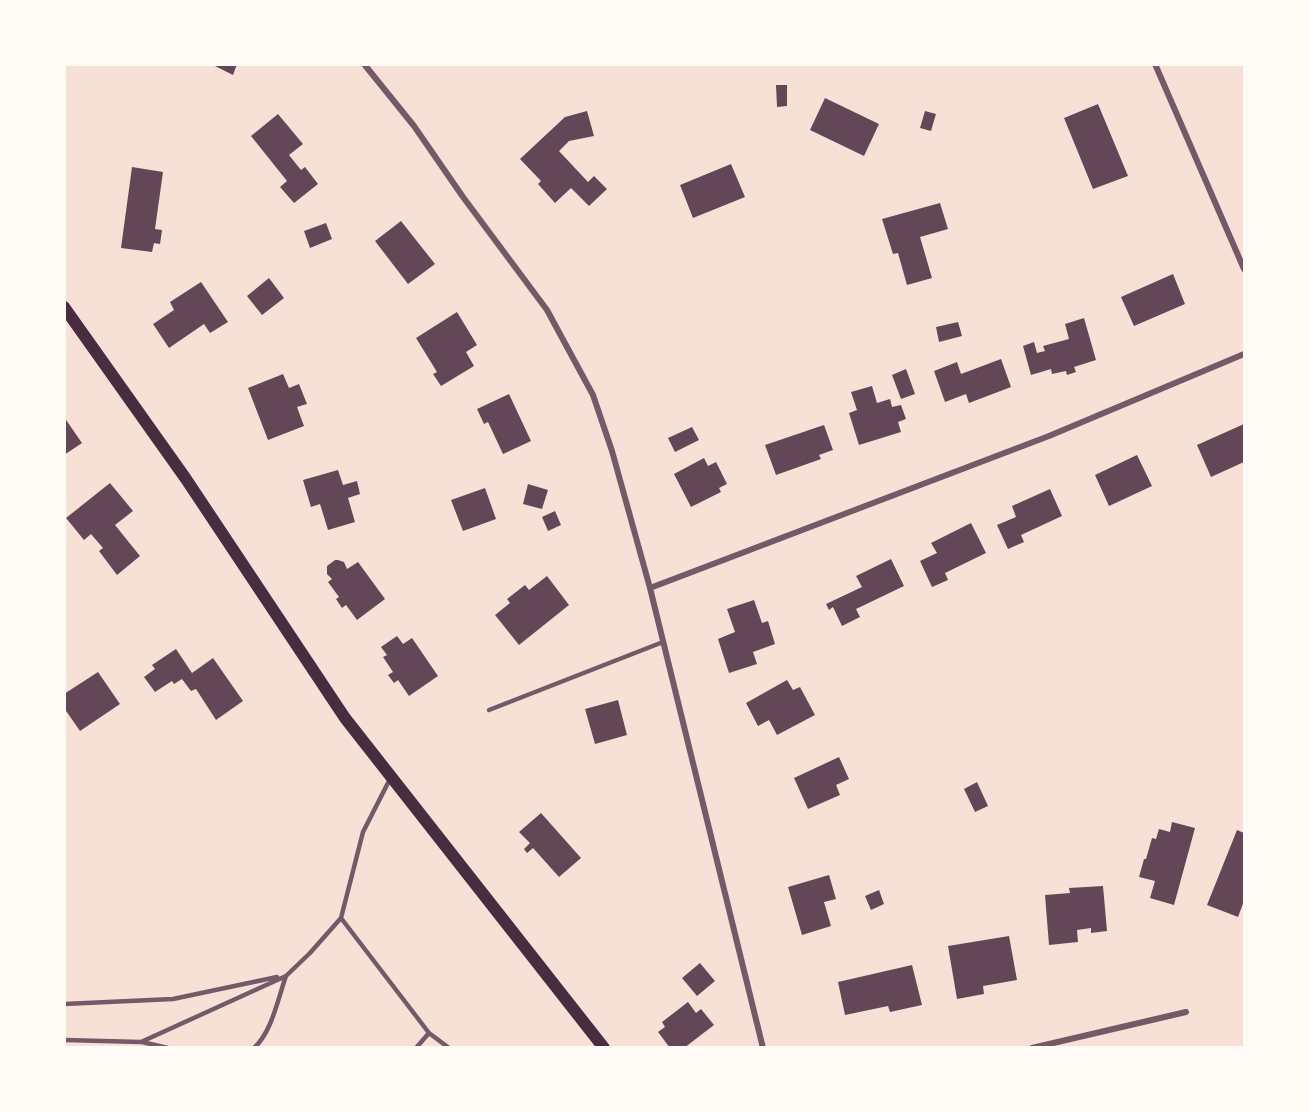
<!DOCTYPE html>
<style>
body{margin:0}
#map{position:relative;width:1309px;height:1112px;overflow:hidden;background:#f7e1d7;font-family:Karla,sans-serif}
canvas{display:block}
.frame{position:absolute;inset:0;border:66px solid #fffaf5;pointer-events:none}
</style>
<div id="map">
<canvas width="1309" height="1112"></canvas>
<div class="frame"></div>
</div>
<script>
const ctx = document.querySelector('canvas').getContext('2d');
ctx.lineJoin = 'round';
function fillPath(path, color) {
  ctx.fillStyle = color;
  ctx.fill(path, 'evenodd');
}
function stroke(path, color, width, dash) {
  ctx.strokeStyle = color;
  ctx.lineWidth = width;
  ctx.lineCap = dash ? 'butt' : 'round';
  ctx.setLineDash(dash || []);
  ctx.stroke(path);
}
fillPath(new Path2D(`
 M 211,64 L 237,64 L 233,75 Z
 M 776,85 L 787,85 L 787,106 L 777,107 Z
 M 825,98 L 879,124 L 864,156 L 810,130 Z
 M 1098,104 L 1128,176 L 1093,189 L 1064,118 Z
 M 587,111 L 594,136 L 569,141 L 559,151 L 588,182 L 594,176 L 607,189 L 589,206 L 571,188 L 555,203 L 538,184 L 541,181 L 520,159 L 565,117 Z
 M 925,111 L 936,114 L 931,131 L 920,128 Z
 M 278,114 L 303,144 L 289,155 L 301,170 L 305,167 L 318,184 L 294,203 L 280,187 L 287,181 L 251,136 Z
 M 731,164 L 745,197 L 693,218 L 680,185 Z
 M 132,167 L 163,172 L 155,229 L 162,230 L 160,244 L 154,243 L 152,252 L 121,248 Z
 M 940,203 L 948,229 L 920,237 L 932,278 L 907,285 L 898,253 L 893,254 L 882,219 Z
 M 401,221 L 435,264 L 408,284 L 375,241 Z
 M 326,223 L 332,239 L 310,248 L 304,231 Z
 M 1173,274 L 1185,304 L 1134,326 L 1121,297 Z
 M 269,278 L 284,298 L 262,315 L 247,296 Z
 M 201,282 L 228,322 L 210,333 L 204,324 L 169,348 L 153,324 L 174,310 L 170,302 Z
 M 457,312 L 477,345 L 466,352 L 474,366 L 441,386 L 433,374 L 437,372 L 416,338 Z
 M 1084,318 L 1096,360 L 1074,367 L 1076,372 L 1067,375 L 1066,371 L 1052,374 L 1051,369 L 1031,375 L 1023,346 L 1034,342 L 1037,353 L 1045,351 L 1043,346 L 1069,339 L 1065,324 Z
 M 958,322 L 962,336 L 939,342 L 936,327 Z
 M 1001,359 L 1011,387 L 969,403 L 966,394 L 945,402 L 934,371 L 957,362 L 961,374 Z
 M 906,369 L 915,394 L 901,399 L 892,375 Z
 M 283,374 L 289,388 L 299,384 L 307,404 L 297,407 L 304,426 L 268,440 L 248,388 Z
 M 872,386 L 877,403 L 890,399 L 892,407 L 901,405 L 906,419 L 898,422 L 901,432 L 859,445 L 849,413 L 857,410 L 851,392 Z
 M 509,394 L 531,441 L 503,454 L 488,422 L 484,424 L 477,409 Z
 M 64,417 L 82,443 L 64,455 Z
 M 1244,424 L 1244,462 L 1211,477 L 1197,445 Z
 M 824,425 L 833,450 L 819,455 L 821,459 L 776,475 L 765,445 Z
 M 692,427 L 699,440 L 675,452 L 668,438 Z
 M 1137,455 L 1152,486 L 1109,506 L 1095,475 Z
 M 704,458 L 708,466 L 716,462 L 727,484 L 719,488 L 721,492 L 691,507 L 674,474 Z
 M 338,470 L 343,485 L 357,481 L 360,494 L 348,498 L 355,522 L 328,530 L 320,504 L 311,507 L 303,480 Z
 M 110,483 L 133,511 L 115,525 L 140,556 L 117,575 L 99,551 L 103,548 L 91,534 L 84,540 L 66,518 Z
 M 528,484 L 548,490 L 542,509 L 523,504 Z
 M 485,488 L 496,519 L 463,531 L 451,500 Z
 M 1050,489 L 1062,516 L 1021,535 L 1024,542 L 1008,549 L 997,525 L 1016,517 L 1012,506 Z
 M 555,511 L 561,525 L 548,531 L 542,517 Z
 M 971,523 L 986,553 L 945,573 L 948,580 L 932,587 L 920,561 L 937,553 L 931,543 Z
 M 891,559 L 904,586 L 856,609 L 860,617 L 842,626 L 833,607 L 829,610 L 826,604 L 862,587 L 856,576 Z
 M 335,560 L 338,560 L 344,562 L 347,569 L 358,562 L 385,599 L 357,620 L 346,605 L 342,608 L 336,599 L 339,597 L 328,582 L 332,579 L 327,574 L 327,566 Z
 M 547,576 L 569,605 L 519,645 L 495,615 L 510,603 L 507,599 L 525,585 L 529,590 Z
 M 754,600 L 762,623 L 768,621 L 775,644 L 753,652 L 757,664 L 729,673 L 718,639 L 735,632 L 727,609 Z
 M 397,636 L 403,644 L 412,638 L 438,676 L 409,696 L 398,680 L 394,683 L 388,675 L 393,672 L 383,657 L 387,655 L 381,647 Z
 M 176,649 L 192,673 L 213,658 L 243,701 L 216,720 L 196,689 L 191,691 L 182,679 L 174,684 L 172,681 L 155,692 L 144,677 L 155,669 L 152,665 Z
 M 98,672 L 120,704 L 80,731 L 64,708 L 64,694 Z
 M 787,680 L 793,690 L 800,687 L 815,715 L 777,735 L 769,720 L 758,726 L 746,703 Z
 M 618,700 L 627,735 L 595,744 L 585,709 Z
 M 839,757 L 849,779 L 836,785 L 840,795 L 808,809 L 794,778 Z
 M 977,782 L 988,806 L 975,812 L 964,789 Z
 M 541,813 L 581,858 L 559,877 L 533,848 L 527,853 L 524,849 L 530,843 L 519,832 Z
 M 1172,822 L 1195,828 L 1174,905 L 1150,898 L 1155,881 L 1139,877 L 1144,859 L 1146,859 L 1152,838 L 1156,839 L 1159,829 L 1170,832 Z
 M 1237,830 L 1244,833 L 1244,901 L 1238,917 L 1207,905 Z
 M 829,875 L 836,899 L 824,902 L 831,926 L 802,935 L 788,887 Z
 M 1103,886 L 1107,931 L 1091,933 L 1091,928 L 1077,930 L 1078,942 L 1049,945 L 1045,895 L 1070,893 L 1069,888 Z
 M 879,890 L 884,904 L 871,910 L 865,896 Z
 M 1009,936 L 1017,980 L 983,986 L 984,994 L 957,999 L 948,946 Z
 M 700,963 L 715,981 L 697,996 L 682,978 Z
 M 912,965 L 922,1005 L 890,1012 L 888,1006 L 845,1015 L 838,982 Z
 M 688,1002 L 696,1013 L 701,1009 L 714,1025 L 684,1048 L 670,1048 L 658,1032 L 665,1027 L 662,1022 Z`), '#644757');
stroke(new Path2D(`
 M 489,710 L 663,642
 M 341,918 L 429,1033 L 449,1048
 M 64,1004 L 173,999 L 277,977
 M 64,1040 L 141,1042 L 286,976 L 310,953 L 341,918 L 363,832 L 390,779
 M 142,1042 L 168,1048
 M 254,1048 C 272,1032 278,998 286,976
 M 416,1048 L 429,1033`), '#755966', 4.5);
stroke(new Path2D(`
 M 364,64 L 414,126 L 463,197 L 547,310 L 593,395 L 612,451 L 650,588 L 763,1048
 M 1155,64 L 1244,269
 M 650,588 L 1049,436 L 1244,354
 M 1032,1048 L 1186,1012`), '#755966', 6);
stroke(new Path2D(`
 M 64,307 L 186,479 L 345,718 L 604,1048`), '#4a2c40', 12);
</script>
